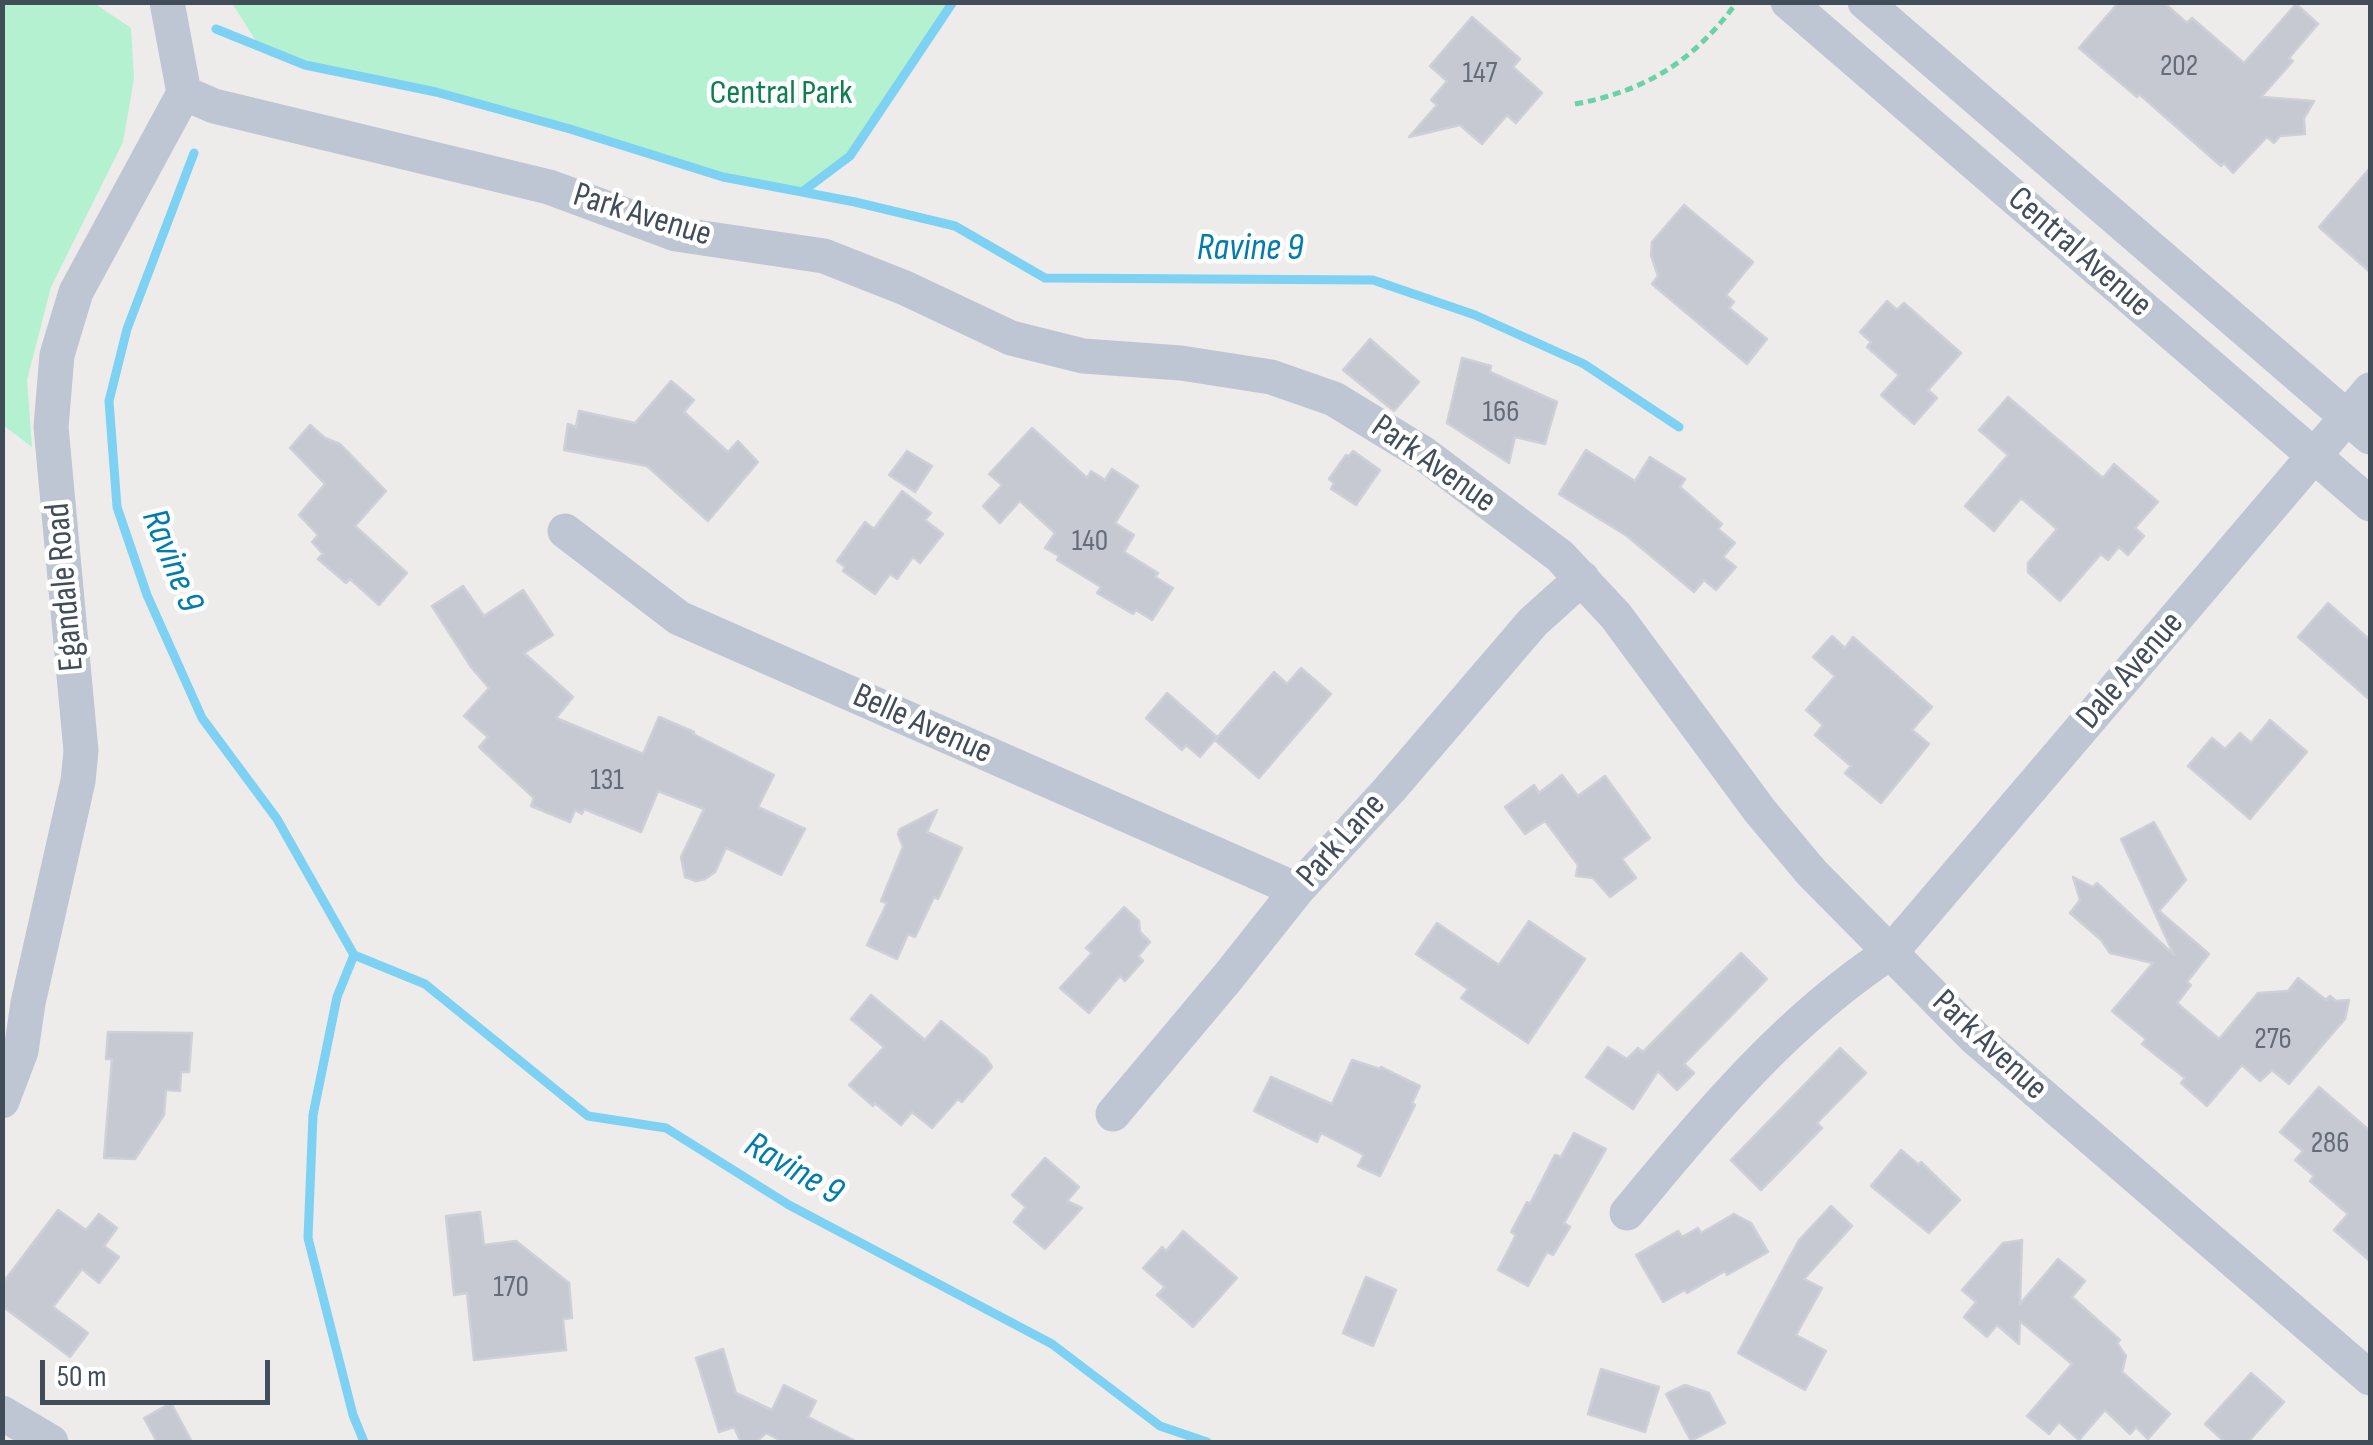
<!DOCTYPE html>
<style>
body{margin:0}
#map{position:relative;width:2373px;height:1445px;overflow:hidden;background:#eeebeb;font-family:"Sofia Sans Condensed",sans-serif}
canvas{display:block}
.frame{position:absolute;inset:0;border:5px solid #424d5a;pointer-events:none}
.scale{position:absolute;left:40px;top:1360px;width:230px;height:45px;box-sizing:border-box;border:5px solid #424d5a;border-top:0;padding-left:12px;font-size:30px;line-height:35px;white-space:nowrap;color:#424d5a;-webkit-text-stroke:8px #fff;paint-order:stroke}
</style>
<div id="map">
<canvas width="2373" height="1445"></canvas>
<div class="frame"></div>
<div class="scale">50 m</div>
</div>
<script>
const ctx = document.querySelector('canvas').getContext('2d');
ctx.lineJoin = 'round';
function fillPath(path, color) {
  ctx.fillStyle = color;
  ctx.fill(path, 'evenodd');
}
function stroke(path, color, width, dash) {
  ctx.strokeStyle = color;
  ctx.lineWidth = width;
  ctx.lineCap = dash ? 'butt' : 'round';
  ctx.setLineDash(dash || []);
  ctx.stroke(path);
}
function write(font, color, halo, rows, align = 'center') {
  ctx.font = font + ' "Sofia Sans Condensed",sans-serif';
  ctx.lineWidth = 9;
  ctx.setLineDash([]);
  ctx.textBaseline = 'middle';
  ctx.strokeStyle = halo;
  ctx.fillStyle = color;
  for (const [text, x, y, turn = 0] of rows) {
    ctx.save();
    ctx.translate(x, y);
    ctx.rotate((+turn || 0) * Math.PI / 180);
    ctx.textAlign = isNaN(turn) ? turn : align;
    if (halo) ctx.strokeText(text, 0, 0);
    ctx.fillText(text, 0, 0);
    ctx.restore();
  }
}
fillPath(new Path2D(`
 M 3,2 L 94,3 L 131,28 L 134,79 L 123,142 L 51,287 L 27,380 L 32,447 L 3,425 Z
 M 232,3 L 953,3 L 850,156 L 802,192 L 723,177 L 570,129 L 436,92 L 305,65 L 261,49 Z`), '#b3f1d0');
stroke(new Path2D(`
 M 216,29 L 305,65 L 436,92 L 570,129 L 723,177 L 855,202 L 955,226 L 1045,278 L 1373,280 L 1475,315 L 1584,364 L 1679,427
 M 194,153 L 127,329 L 109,401 L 117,507 L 147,595 L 202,718 L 277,819 L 354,955 L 425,984 L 588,1116 L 666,1128 L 789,1205 L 1052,1344 L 1160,1426 L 1207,1442
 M 802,192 L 850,156 L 953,2
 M 354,955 L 337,997 L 313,1115 L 308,1238 L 353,1415 L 364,1442`), '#7dd1f2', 9);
const building = new Path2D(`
 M 2119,2 L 2163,2 L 2187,23 L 2192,18 L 2244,63 L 2296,4 L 2318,24 L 2289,58 L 2293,61 L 2261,97 L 2314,101 L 2304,118 L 2305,134 L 2280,136 L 2274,143 L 2267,137 L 2233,173 L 2224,163 L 2221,166 L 2139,94 L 2137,97 L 2079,48 Z
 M 1472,17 L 1520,59 L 1513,67 L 1542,93 L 1516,123 L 1507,115 L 1482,144 L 1460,125 L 1409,137 L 1437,105 L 1431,100 L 1447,81 L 1430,66 Z
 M 2370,168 L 2370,272 L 2319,227 Z
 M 1684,205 L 1753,262 L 1726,295 L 1734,302 L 1729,308 L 1767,339 L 1747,364 L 1652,284 L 1658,276 L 1651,255 L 1652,242 Z
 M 1887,301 L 1897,310 L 1904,303 L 1961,353 L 1928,390 L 1937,398 L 1914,424 L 1881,395 L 1899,375 L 1867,347 L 1871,342 L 1860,332 Z
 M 1370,339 L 1419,382 L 1394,411 L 1343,370 Z
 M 1462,358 L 1491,366 L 1490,372 L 1557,402 L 1545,444 L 1515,437 L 1509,463 L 1447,423 Z
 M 671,381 L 694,400 L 684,412 L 728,452 L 738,441 L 758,462 L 708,521 L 647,466 L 564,450 L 568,424 L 576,427 L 579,411 L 635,423 Z
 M 2008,397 L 2103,478 L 2114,464 L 2158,502 L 2135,528 L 2144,536 L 2128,555 L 2119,547 L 2108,560 L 2101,554 L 2060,601 L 2028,572 L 2028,563 L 2057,529 L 2021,498 L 1994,531 L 1965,506 L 2008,455 L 1979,430 Z
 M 310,425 L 325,438 L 340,444 L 386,491 L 355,526 L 407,573 L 379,605 L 350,579 L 346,583 L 318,559 L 323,554 L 312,542 L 318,535 L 299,515 L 325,484 L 290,448 Z
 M 1032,428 L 1087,478 L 1091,471 L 1105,480 L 1112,469 L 1138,486 L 1115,523 L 1134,535 L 1124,552 L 1158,573 L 1155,577 L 1173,588 L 1152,620 L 1136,610 L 1133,614 L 1097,593 L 1101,587 L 1057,560 L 1059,556 L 1045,548 L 1055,533 L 1020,501 L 1000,523 L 983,506 L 1002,485 L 989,474 Z
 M 1586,450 L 1635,481 L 1650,457 L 1685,479 L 1680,487 L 1722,524 L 1718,529 L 1735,543 L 1723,557 L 1736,567 L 1716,590 L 1704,580 L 1694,592 L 1627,536 L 1559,494 Z
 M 907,451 L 932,466 L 915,492 L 889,475 Z
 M 1353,451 L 1380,470 L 1356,505 L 1331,489 L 1334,483 L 1329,479 L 1346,455 L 1349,456 Z
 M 902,491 L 931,513 L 925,520 L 943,534 L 920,563 L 913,557 L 897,579 L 890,574 L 875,594 L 843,571 L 845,567 L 837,561 L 865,522 L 874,529 Z
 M 463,586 L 484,616 L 523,590 L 553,635 L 524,653 L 573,697 L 556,718 L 643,754 L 659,717 L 694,732 L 693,734 L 774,775 L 758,807 L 805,829 L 781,875 L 726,848 L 715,872 L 705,879 L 696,881 L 685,877 L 681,857 L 704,809 L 658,791 L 641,832 L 584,809 L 582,814 L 575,810 L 570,822 L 531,806 L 534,798 L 479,747 L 488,737 L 464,716 L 489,688 L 471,667 L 432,606 Z
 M 2328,603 L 2370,640 L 2370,700 L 2298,637 Z
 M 1832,636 L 1845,648 L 1853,637 L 1932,707 L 1912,730 L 1929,744 L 1881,803 L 1845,773 L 1851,766 L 1815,735 L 1823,725 L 1806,710 L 1835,676 L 1813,657 Z
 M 1301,668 L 1331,694 L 1259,778 L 1215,740 L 1274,672 L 1287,684 Z
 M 1167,693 L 1217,737 L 1200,757 L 1186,745 L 1182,750 L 1146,718 Z
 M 2270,720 L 2307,752 L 2250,819 L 2188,766 L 2212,738 L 2225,749 L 2240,733 L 2251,743 Z
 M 1562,775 L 1578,796 L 1605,776 L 1650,838 L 1622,859 L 1636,878 L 1610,897 L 1593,878 L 1576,876 L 1578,865 L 1545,821 L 1525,834 L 1505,807 L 1534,785 L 1539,793 Z
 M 937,810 L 927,832 L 962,848 L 938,899 L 934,897 L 915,937 L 908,934 L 897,959 L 867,945 L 887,903 L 881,901 L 903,847 L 898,834 L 900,829 Z
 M 2154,822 L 2186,880 L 2159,911 L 2209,954 L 2187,982 L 2191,985 L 2177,1003 L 2219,1039 L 2258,993 L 2288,991 L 2298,978 L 2326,1000 L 2330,996 L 2336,1001 L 2349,1000 L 2345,1019 L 2289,1084 L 2272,1070 L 2260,1081 L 2242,1065 L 2207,1106 L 2181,1083 L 2185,1078 L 2142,1044 L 2146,1039 L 2112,1011 L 2153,963 L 2110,953 L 2101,940 L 2070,913 L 2080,900 L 2073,877 L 2093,887 L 2097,883 L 2174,955 L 2121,839 Z
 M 1124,907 L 1139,921 L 1140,932 L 1150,942 L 1138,956 L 1143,961 L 1125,981 L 1120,976 L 1089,1013 L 1060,988 L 1092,953 L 1086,948 Z
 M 1529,921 L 1585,959 L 1528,1043 L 1461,998 L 1468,989 L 1416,954 L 1437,923 L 1499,965 Z
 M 1741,953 L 1767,979 L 1684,1064 L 1694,1073 L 1677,1090 L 1658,1071 L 1633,1109 L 1586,1077 L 1608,1047 L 1627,1059 L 1638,1048 L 1643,1052 Z
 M 871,995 L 925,1040 L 941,1021 L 986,1058 L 992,1067 L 962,1102 L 958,1099 L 932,1128 L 912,1112 L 901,1125 L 875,1103 L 873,1106 L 849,1085 L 884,1047 L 851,1019 Z
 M 108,1032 L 192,1033 L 189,1072 L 181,1072 L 180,1091 L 166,1090 L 164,1115 L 135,1159 L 104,1158 L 112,1059 L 106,1059 Z
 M 1840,1048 L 1866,1073 L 1817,1123 L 1822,1128 L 1761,1190 L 1731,1160 Z
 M 1352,1060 L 1380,1069 L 1381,1067 L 1420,1086 L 1412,1103 L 1415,1105 L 1380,1176 L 1358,1166 L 1364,1155 L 1321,1133 L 1317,1142 L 1254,1111 L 1271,1077 L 1332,1104 Z
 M 2319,1087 L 2370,1131 L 2370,1261 L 2334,1230 L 2348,1214 L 2310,1181 L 2314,1176 L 2295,1160 L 2303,1151 L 2280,1132 Z
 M 1574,1133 L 1606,1149 L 1564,1223 L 1570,1227 L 1553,1255 L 1547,1252 L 1528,1286 L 1498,1270 L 1516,1235 L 1511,1232 L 1527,1202 L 1530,1204 L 1555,1155 L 1561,1157 Z
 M 1901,1150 L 1919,1165 L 1921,1162 L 1960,1200 L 1929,1233 L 1871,1186 Z
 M 1045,1158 L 1079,1187 L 1067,1201 L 1082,1208 L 1045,1249 L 1014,1222 L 1026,1207 L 1012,1195 Z
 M 1831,1206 L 1852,1226 L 1804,1279 L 1822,1288 L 1796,1335 L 1826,1351 L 1805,1390 L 1738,1353 L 1799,1240 Z
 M 58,1210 L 86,1230 L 99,1214 L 117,1228 L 104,1246 L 119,1257 L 99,1283 L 82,1269 L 53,1307 L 88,1333 L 70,1357 L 2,1306 L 2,1284 Z
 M 480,1212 L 484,1245 L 516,1241 L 569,1283 L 572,1318 L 563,1319 L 566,1350 L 474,1360 L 467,1293 L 454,1295 L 446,1216 Z
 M 1734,1214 L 1751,1223 L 1768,1252 L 1727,1275 L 1725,1271 L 1687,1293 L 1685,1290 L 1663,1302 L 1636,1255 L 1678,1231 L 1682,1237 L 1698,1228 L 1701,1233 Z
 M 1183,1231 L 1237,1278 L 1193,1327 L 1157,1295 L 1165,1287 L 1143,1268 L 1162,1247 L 1166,1251 Z
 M 2022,1240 L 2020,1304 L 2058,1259 L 2085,1281 L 2072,1297 L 2120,1340 L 2117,1343 L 2126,1356 L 2122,1372 L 2170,1414 L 2148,1439 L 2136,1427 L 2130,1434 L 2105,1410 L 2079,1440 L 2059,1422 L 2049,1434 L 2027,1416 L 2072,1364 L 2020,1321 L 2019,1344 L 1997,1325 L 1987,1337 L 1964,1317 L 1976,1302 L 1962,1290 L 2003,1243 Z
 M 1366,1277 L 1396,1290 L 1373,1346 L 1343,1333 Z
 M 723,1349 L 736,1393 L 772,1410 L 784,1385 L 816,1401 L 808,1417 L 857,1442 L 783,1442 L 766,1433 L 756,1442 L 741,1442 L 734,1427 L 719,1432 L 696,1358 Z
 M 1601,1369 L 1659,1387 L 1645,1432 L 1588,1414 Z
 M 2251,1373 L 2284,1402 L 2248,1442 L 2225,1442 L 2205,1424 Z
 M 1685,1385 L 1709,1393 L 1725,1423 L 1691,1441 L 1666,1394 Z
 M 171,1403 L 192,1442 L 157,1442 L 144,1418 Z`);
fillPath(building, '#c6c9d2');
stroke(building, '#ced0d8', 2.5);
stroke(new Path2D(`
 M 1575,104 C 1646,91 1694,61 1737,2`), '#69d2a6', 5, [8, 5]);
stroke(new Path2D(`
 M 167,2 L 184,93
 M 1788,2 L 2370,504
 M 1865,2 L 2370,437
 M 184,93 L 214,106 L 549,187 L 676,234 L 824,256 L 905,288 L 1011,338 L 1083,356 L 1181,363 L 1271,377 L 1334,399 L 1424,454 L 1560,556 L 1616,616 L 1760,811 L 1812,873 L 1974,1037 L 2370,1378
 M 565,531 L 679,618 L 1297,890
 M 2,1101 L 21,1051 L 28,1003 L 78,781 L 81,751 L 51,427 L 57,355 L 76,292 L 184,93
 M 1113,1114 L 1228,977 L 1297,890 L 1389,790 L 1533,622 L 1582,578
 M 1627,1213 C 1706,1118 1786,1020 1891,952 L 2370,390
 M 2,1413 L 51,1442`), '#bdc6d2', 35);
write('30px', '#636c78', null, [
 ["202",2179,67],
 ["147",1480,74],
 ["166",1501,413],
 ["140",1090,542],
 ["131",607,781],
 ["276",2273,1040],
 ["286",2330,1144],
 ["170",511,1288]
]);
write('35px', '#0f7f50', '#fff', [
 ["Central Park",781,94]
]);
write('35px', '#424d5a', '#fff', [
 ["Park Avenue",642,216,17],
 ["Central Avenue",2079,253,41],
 ["Park Avenue",1433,465,35],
 ["Egandale Road",66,587,-95],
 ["Dale Avenue",2131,671,-49],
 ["Belle Avenue",922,725,24],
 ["Park Lane",1342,841,-48],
 ["Park Avenue",1989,1046,43]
]);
write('italic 38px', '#017cae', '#fff', [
 ["Ravine 9",1250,249],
 ["Ravine 9",171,561,68],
 ["Ravine 9",793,1170,30]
]);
</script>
